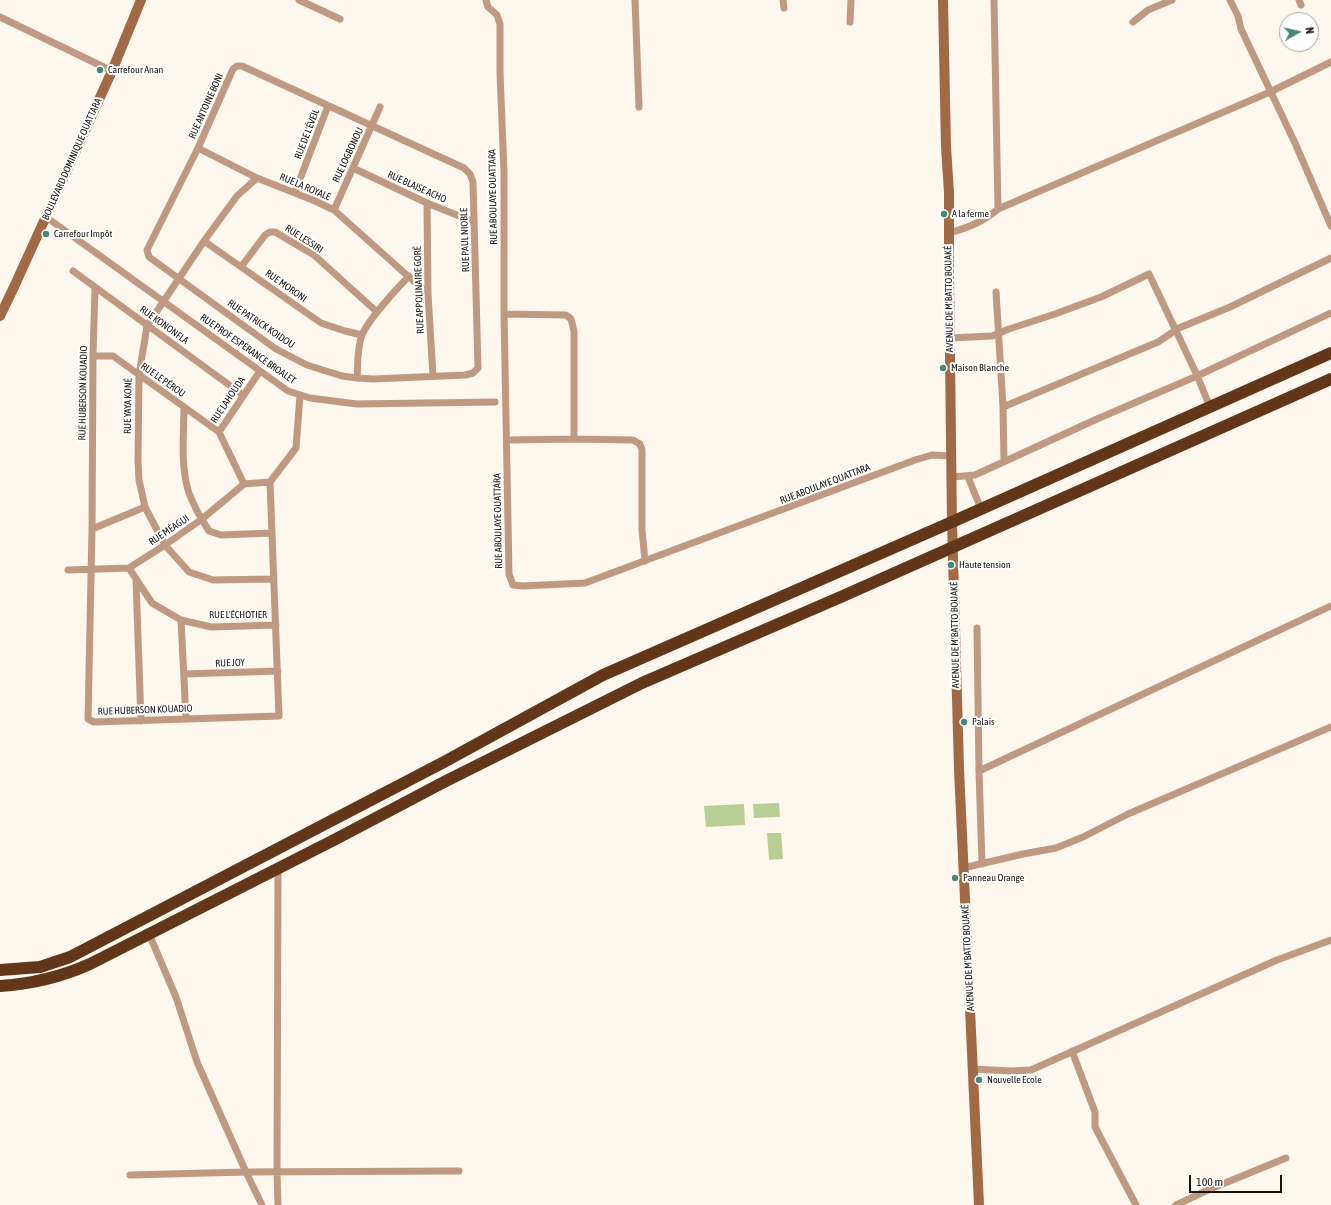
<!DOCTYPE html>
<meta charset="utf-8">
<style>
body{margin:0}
#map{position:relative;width:1331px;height:1205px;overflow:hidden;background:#fef7ee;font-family:"Asap Condensed",sans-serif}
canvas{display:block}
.north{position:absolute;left:1279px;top:12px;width:40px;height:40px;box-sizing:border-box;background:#fff;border:1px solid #a3a1a0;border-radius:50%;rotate:82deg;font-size:11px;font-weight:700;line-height:16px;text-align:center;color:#181511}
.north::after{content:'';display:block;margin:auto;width:14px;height:18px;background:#46897c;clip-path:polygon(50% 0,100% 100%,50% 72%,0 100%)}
.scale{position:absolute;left:1189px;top:1175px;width:93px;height:18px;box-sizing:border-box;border:2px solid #181511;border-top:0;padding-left:5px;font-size:12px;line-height:14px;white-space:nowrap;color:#181511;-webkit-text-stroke:3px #fff;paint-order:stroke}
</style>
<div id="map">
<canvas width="1331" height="1205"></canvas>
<div class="north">N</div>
<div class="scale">100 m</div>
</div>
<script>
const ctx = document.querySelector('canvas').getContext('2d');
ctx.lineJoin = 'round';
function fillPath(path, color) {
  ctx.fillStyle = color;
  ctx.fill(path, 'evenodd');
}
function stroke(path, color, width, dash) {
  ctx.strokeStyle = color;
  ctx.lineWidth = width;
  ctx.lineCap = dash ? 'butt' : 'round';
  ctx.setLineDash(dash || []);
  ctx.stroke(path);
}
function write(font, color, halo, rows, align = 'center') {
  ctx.font = font + ' "Asap Condensed",sans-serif';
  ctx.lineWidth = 4;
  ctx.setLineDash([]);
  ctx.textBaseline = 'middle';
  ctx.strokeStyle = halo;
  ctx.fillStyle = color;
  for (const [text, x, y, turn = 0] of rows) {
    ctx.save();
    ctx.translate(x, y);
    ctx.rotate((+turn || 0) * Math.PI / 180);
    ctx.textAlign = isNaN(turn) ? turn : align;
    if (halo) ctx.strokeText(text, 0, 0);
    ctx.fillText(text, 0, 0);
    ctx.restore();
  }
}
fillPath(new Path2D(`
 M 779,803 L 780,817 L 754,818 L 753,804 Z
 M 744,804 L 745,825 L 706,827 L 704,806 Z
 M 767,833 L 781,833 L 783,859 L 769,860 Z`), '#b9ce95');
stroke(new Path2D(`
 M 299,0 L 340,19
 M 486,0 L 488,7 L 497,15 L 500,24 L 500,73 L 504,172 L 504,314 L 509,574 L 513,585 L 523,586 L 585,583 L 915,460 L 932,455 L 951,456
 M 635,0 L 639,107
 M 783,0 L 784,8
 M 994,0 L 998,209
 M 1230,0 L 1238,16 L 1241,29 L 1295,143 L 1331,226
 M 1299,0 L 1301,5
 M 0,17 L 112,71
 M 850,22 L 851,0
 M 1133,22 L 1148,10 L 1172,0
 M 237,66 L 242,66 L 464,168 L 470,174 L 473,182 L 478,368 L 473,373 L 465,375 L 373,379 L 357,378 L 342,376 L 307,365 L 276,349 L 149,257 L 147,250 L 198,148 L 233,69 Z
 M 198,148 L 257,178 L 315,201 L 334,210 L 428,294
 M 353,168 L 427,203 L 474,222
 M 257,178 L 237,196 L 204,241 L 147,326 L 139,375 L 138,460 L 139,480 L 145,507 L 165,545 L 189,572 L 213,580 L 274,579
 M 295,192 L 328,106
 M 427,203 L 428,294 L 433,376
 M 334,210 L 380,107
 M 46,217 L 288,391 L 310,398 L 357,404 L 495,402
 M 949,233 C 967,228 983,222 998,209 L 1270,92 L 1331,62
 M 204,241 L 321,323 L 345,331 L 362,335
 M 241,267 L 265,235 L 270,232 L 275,232 L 314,255 L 377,312
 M 73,271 L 243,395
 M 95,288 L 93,356 L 92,529 L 88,719 L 94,722 L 279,716 L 270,482 L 296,448 L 300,395
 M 996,292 L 1003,407 L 1004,461
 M 504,314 L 566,315 L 571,319 L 574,331 L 574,439 L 633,440 L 640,444 L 642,450 L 642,530 L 645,561
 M 950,338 L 992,336 L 1009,329 L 1055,314 L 1101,297 L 1149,274 L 1196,373 L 1210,407
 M 93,356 L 113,356 L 219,432
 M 357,378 C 358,364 357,347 362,335 C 370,317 395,291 409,276
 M 184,407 C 184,434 180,466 189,493 C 194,506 201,519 209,531 L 221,535 L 272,533
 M 1003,407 L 1158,342 L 1179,328 L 1230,307 L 1331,258
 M 507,440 L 574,439
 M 952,477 L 975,475 L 1097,419 L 1197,376 L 1331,313
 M 968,477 L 981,509
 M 244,484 L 219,432 L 260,371
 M 92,529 L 145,507
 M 129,568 L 152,603 L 181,620 L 211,627 L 276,625
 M 68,570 L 129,568 L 165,545 L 202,519 L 244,484 L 270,482
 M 136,581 L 141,721
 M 181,620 L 186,719
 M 977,628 L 979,771 L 982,864
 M 184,674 L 278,671
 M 979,771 L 1331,606
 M 963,868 L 1023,854 L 1056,848 L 1083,837 L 1128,814 L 1331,727
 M 149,934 L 176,997 L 197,1062 L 246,1172 L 262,1205
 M 1072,1051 L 1095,1112 L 1095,1127 L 1136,1205
 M 973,1069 L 1011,1071 L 1031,1070 L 1277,960 L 1331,940
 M 130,1175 L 246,1172 L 459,1171
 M 278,1205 L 277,1173 L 278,868
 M 1176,1205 L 1208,1190 L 1286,1158`), '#bf9981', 7);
stroke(new Path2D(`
 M 943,0 L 946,147 L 949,193 L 949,275 L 952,522 L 959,769 L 979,1205
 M 0,316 L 14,287 L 112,71 L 141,0`), '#a06a47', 10);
stroke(new Path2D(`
 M 0,970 L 40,967 L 70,957 L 444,762 L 603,675 L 952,522 L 1331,353
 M 0,986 C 31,984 61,977 90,964 L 334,840 L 446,781 L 642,683 L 843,596 L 1331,379`), '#623719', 12);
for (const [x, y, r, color] of [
 [100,70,4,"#46897c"],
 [944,214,4,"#46897c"],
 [46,234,4,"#46897c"],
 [943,368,4,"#46897c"],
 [951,565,4,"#46897c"],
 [964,722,4,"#46897c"],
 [955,878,4,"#46897c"],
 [979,1080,4,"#46897c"]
]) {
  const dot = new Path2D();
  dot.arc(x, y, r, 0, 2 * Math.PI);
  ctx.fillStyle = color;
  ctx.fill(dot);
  stroke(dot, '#fff', 1.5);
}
write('10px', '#181511', '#fff', [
 ["Carrefour Anan",108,70],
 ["A la ferme",952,214],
 ["Carrefour Impôt",54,234],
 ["Maison Blanche",951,368],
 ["Haute tension",959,565],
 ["Palais",972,722],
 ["Panneau Orange",963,878],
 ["Nouvelle Ecole",987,1080]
], 'left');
write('10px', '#181511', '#fff', [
 ["RUE ANTOINE BONI",206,106,-66],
 ["RUE DE L'ÉVEIL",307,134,-69],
 ["RUE LOGBONOU",348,155,-65],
 ["BOULEVARD DOMINIQUE OUATTARA",72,159,-66],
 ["RUE LA ROYALE",305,187,23],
 ["RUE BLAISE ACHO",417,187,24],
 ["RUE ABOULAYE OUATTARA",493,197,-91],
 ["RUE LESSIRI",304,239,33],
 ["RUE PAUL NIOBLE",465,240,-92],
 ["RUE MORONI",286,286,35],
 ["RUE APPOLINAIRE GORÉ",419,290,-92],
 ["AVENUE DE M'BATTO BOUAKÉ",949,299,-91],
 ["RUE PATRICK KOIDOU",261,324,34],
 ["RUE KONONFLA",164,325,36],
 ["RUE PROF ESPÉRANCE BROALET",248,349,35],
 ["RUE LE PÉROU",163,380,35],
 ["RUE HUBERSON KOUADIO",83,393,-89],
 ["RUE LAHOUDA",228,400,-56],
 ["RUE YAYA KONÉ",128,406,-89],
 ["RUE ABOULAYE OUATTARA",825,484,-21],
 ["RUE ABOULAYE OUATTARA",498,521,-91],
 ["RUE MÉAGUI",169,530,-34],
 ["RUE L'ÉCHOTIER",238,615],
 ["AVENUE DE M'BATTO BOUAKÉ",955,635,-91],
 ["RUE JOY",230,663,-2],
 ["RUE HUBERSON KOUADIO",145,710,-2],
 ["AVENUE DE M'BATTO BOUAKÉ",968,958,-93]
]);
</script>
